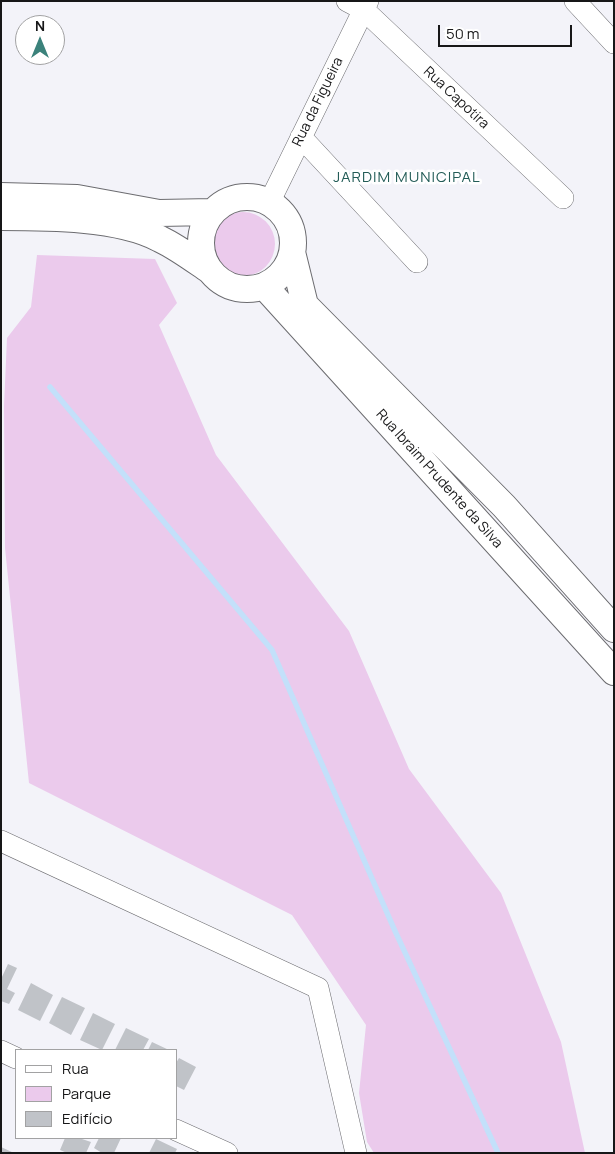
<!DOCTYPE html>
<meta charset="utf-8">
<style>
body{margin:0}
#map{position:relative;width:615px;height:1154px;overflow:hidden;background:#f3f3f9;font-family:Manrope,sans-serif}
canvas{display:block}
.frame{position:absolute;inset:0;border:2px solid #171718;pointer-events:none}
.legend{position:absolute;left:15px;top:1049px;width:162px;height:90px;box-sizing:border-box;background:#fff;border:1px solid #a2a2a3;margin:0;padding:6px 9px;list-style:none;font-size:15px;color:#171718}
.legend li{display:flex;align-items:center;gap:10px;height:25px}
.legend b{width:25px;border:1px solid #a2a2a3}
.north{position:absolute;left:15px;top:15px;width:50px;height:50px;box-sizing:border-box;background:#fff;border:1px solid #a2a2a3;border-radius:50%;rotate:0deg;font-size:14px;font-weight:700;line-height:20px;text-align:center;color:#171718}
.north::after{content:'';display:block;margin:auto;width:18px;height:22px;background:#3b827b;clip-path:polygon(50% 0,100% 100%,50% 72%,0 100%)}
.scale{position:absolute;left:438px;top:25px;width:134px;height:22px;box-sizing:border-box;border:2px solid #171718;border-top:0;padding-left:6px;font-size:15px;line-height:18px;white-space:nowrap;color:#171718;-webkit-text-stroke:4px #fff;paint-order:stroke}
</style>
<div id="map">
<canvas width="615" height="1154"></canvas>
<div class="frame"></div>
<ul class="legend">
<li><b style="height:6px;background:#fff"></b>Rua</li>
<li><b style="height:14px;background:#ebcaec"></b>Parque</li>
<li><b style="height:14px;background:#c0c3c8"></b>Edifício</li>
</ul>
<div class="north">N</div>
<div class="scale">50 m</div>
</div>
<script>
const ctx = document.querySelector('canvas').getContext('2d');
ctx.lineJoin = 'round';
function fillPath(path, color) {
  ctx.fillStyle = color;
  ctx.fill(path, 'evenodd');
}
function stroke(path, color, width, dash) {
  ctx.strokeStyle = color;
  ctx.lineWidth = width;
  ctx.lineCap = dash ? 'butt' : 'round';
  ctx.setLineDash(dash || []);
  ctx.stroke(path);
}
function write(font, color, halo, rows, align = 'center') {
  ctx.font = font + ' Manrope,sans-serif';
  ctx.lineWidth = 5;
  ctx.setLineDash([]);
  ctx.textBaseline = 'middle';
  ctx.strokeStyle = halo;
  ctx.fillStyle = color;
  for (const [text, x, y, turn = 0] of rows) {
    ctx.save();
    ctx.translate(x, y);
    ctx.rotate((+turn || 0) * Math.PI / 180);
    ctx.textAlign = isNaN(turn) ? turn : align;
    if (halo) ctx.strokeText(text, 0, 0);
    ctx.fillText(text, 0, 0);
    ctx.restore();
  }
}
fillPath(new Path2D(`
 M211 244a32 32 0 1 1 64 0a32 32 0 1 1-64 0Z
 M 37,255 L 155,259 L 177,303 L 159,325 L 216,455 L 349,631 L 409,769 L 501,893 L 561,1042 L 585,1153 L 374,1153 L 367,1142 L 359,1093 L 366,1025 L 292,915 L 29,783 L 5,548 L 4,406 L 7,338 L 31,307 Z`), '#ebcaec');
stroke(new Path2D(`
 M 50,387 L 272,650 L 395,931 L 498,1153`), '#c3e0fa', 5.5);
fillPath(new Path2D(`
 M 8,964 L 17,968 L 7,989 L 15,993 L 9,1004 L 1,1001 L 1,979 Z
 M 31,983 L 53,995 L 40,1021 L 18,1010 Z
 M 62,997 L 85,1008 L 71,1035 L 49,1023 Z
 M 93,1013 L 115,1024 L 102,1050 L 80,1040 Z
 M 126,1028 L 149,1039 L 143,1050 L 115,1050 Z
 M 152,1042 L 169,1050 L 148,1050 Z
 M 179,1058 L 196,1067 L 184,1090 L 176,1086 L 176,1063 Z
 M 65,1138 L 79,1138 L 91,1142 L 86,1153 L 67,1153 L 60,1150 Z
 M 99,1138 L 121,1138 L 114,1153 L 102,1153 L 94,1148 Z
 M 156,1139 L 177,1149 L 175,1153 L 149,1153 Z
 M 1,1147 L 14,1153 L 1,1153 Z`), '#c0c3c8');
const minor = new Path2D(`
 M 347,1 L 364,10 L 563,198
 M 575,1 L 614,43
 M 301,137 L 417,262
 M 269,203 L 368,1
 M 1,841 L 318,988 L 356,1153
 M 1,1051 L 16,1058
 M 176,1130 L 227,1153`);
const tertiary = new Path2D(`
 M 1,196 L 77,198 L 159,213 L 212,212
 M201 243a46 46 0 1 1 92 0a46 46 0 1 1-92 0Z
 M 1,217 C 47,217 120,217 160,239 C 177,247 193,259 209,270
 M 292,252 L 305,305 L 504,506 L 614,629
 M 264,286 L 614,672`);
stroke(minor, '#6c6c70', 22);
stroke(tertiary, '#6c6c70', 28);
stroke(minor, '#fff', 21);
stroke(tertiary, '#fff', 26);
write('14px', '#171718', '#fff', [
 ["Rua Capotira",456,98,43],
 ["Rua da Figueira",318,102,-64],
 ["Rua Ibraim Prudente da Silva",439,479,48]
]);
ctx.letterSpacing = '1px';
write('15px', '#235c57', '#fff', [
 ["JARDIM MUNICIPAL",407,178]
]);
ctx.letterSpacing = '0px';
</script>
